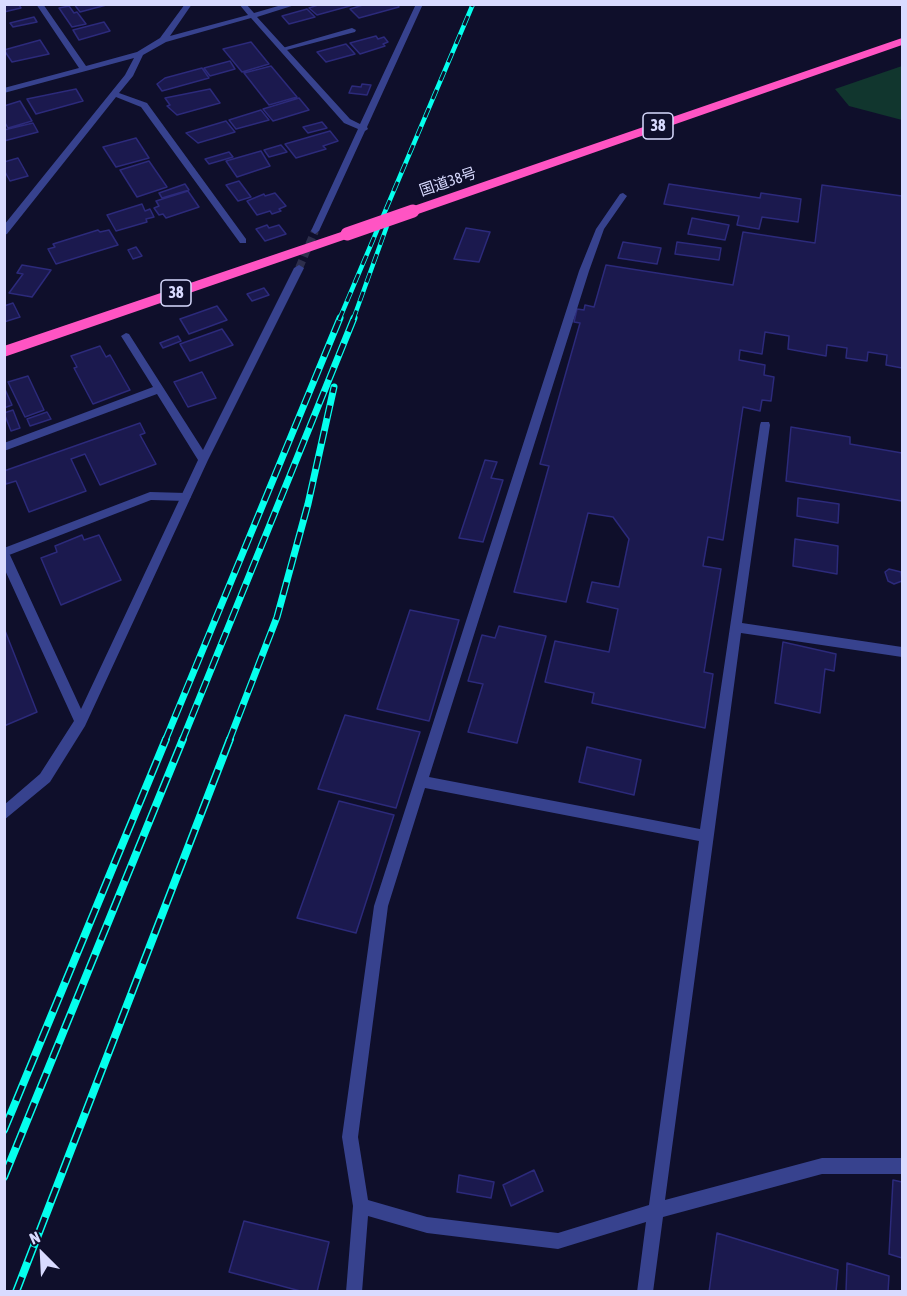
<!DOCTYPE html>
<meta charset="utf-8">
<style>
body{margin:0}
#map{position:relative;width:907px;height:1296px;overflow:hidden;background:#0f0f2b;font-family:"Asap Condensed",sans-serif}
canvas{display:block}
.frame{position:absolute;inset:0;border:6px solid #d9dbff;pointer-events:none}
.north{position:absolute;left:12px;top:1224px;width:60px;height:60px;-webkit-text-stroke:4px #0f0f2b;paint-order:stroke;rotate:336deg;font-size:16px;font-weight:700;line-height:24px;text-align:center;color:#d9dbff}
.north::after{content:'';display:block;margin:auto;width:21px;height:27px;background:#d9dbff;clip-path:polygon(50% 0,100% 100%,50% 72%,0 100%)}
</style>
<div id="map">
<canvas width="907" height="1296"></canvas>
<div class="frame"></div>
<div class="north">N</div>
</div>
<script>
const ctx = document.querySelector('canvas').getContext('2d');
ctx.lineJoin = 'round';
function fillPath(path, color) {
  ctx.fillStyle = color;
  ctx.fill(path, 'evenodd');
}
function stroke(path, color, width, dash) {
  ctx.strokeStyle = color;
  ctx.lineWidth = width;
  ctx.lineCap = dash ? 'butt' : 'round';
  ctx.setLineDash(dash || []);
  ctx.stroke(path);
}
function write(font, color, halo, rows, align = 'center') {
  ctx.font = font + ' "Asap Condensed","Noto Sans JP",sans-serif';
  ctx.lineWidth = 5;
  ctx.setLineDash([]);
  ctx.textBaseline = 'middle';
  ctx.strokeStyle = halo;
  ctx.fillStyle = color;
  for (const [text, x, y, turn = 0] of rows) {
    ctx.save();
    ctx.translate(x, y);
    ctx.rotate((+turn || 0) * Math.PI / 180);
    ctx.textAlign = isNaN(turn) ? turn : align;
    if (halo) ctx.strokeText(text, 0, 0);
    ctx.fillText(text, 0, 0);
    ctx.restore();
  }
}
fillPath(new Path2D(`
 M 902,66 L 902,120 L 849,106 L 835,89 Z`), '#11362e');
const building = new Path2D(`
 M 4,4 L 23,4 L 19,5 L 21,8 L 4,12 Z
 M 74,4 L 110,4 L 80,12 Z
 M 321,4 L 357,4 L 317,15 L 309,8 Z
 M 366,4 L 397,4 L 399,7 L 359,18 L 350,9 Z
 M 69,6 L 74,13 L 77,12 L 86,24 L 72,27 L 59,8 Z
 M 307,9 L 315,17 L 289,24 L 282,16 Z
 M 34,17 L 37,22 L 13,27 L 10,23 Z
 M 104,22 L 110,31 L 79,40 L 73,30 Z
 M 376,36 L 378,39 L 384,37 L 388,42 L 383,44 L 385,46 L 360,54 L 350,43 Z
 M 40,40 L 49,54 L 12,62 L 4,50 Z
 M 251,42 L 269,64 L 242,72 L 223,49 Z
 M 346,44 L 355,54 L 326,62 L 317,52 Z
 M 230,61 L 235,69 L 210,76 L 204,68 Z
 M 271,66 L 297,97 L 269,105 L 244,73 Z
 M 202,68 L 209,78 L 162,91 L 157,84 L 165,78 Z
 M 362,84 L 371,85 L 367,95 L 349,93 L 352,86 L 361,87 Z
 M 76,89 L 83,101 L 36,114 L 27,99 Z
 M 210,89 L 220,103 L 177,115 L 167,106 L 170,105 L 165,98 Z
 M 299,98 L 309,110 L 273,121 L 263,109 Z
 M 20,101 L 32,121 L 8,128 L 4,121 L 4,106 Z
 M 261,110 L 269,120 L 236,129 L 229,120 Z
 M 226,121 L 235,132 L 198,143 L 186,133 Z
 M 322,122 L 327,128 L 308,133 L 303,127 Z
 M 33,123 L 38,132 L 4,141 L 4,130 Z
 M 330,131 L 338,141 L 323,146 L 326,149 L 296,158 L 285,144 Z
 M 136,138 L 149,158 L 116,167 L 103,147 Z
 M 281,145 L 287,152 L 269,157 L 264,150 Z
 M 261,151 L 270,166 L 237,177 L 226,161 Z
 M 229,152 L 233,157 L 209,164 L 205,159 Z
 M 18,158 L 28,176 L 10,181 L 4,170 L 4,162 Z
 M 149,161 L 167,187 L 137,197 L 120,170 Z
 M 239,181 L 251,197 L 238,201 L 226,185 Z
 M 185,184 L 189,190 L 162,198 L 159,193 Z
 M 669,184 L 760,198 L 761,193 L 801,199 L 798,222 L 762,217 L 759,229 L 737,225 L 739,216 L 664,204 Z
 M 822,185 L 902,196 L 902,368 L 886,365 L 887,355 L 868,352 L 867,361 L 846,358 L 847,348 L 827,345 L 826,356 L 788,349 L 789,336 L 765,332 L 762,354 L 740,350 L 739,360 L 765,365 L 764,375 L 774,377 L 771,401 L 762,400 L 760,411 L 743,407 L 723,540 L 708,537 L 703,566 L 721,569 L 704,672 L 713,674 L 705,728 L 592,703 L 594,693 L 545,682 L 555,641 L 609,652 L 618,609 L 587,602 L 592,582 L 619,587 L 629,539 L 613,517 L 588,513 L 566,602 L 514,592 L 549,466 L 540,464 L 580,323 L 574,322 L 577,309 L 584,310 L 585,305 L 594,307 L 606,265 L 733,285 L 743,232 L 815,243 Z
 M 188,191 L 199,207 L 166,218 L 163,214 L 159,215 L 154,208 L 159,206 L 156,201 Z
 M 275,193 L 286,206 L 279,209 L 281,211 L 272,214 L 270,211 L 257,215 L 247,201 L 264,194 L 265,196 Z
 M 142,204 L 145,211 L 150,209 L 154,217 L 146,219 L 147,222 L 116,231 L 107,215 Z
 M 692,218 L 729,225 L 725,240 L 688,234 Z
 M 267,225 L 269,228 L 279,225 L 286,234 L 265,241 L 256,229 Z
 M 466,228 L 490,232 L 479,262 L 454,259 Z
 M 98,230 L 100,232 L 109,230 L 118,245 L 56,264 L 48,249 L 55,247 L 53,244 Z
 M 623,242 L 661,248 L 657,264 L 618,258 Z
 M 677,242 L 721,248 L 719,260 L 675,254 Z
 M 136,247 L 142,256 L 133,259 L 128,250 Z
 M 22,265 L 51,270 L 32,297 L 9,293 L 23,274 L 17,273 Z
 M 264,288 L 269,295 L 252,301 L 247,294 Z
 M 13,303 L 20,317 L 4,322 L 4,306 Z
 M 217,306 L 227,320 L 189,334 L 180,319 Z
 M 222,329 L 233,345 L 190,361 L 180,344 Z
 M 178,336 L 181,341 L 163,348 L 160,343 Z
 M 100,346 L 106,357 L 110,355 L 130,390 L 93,404 L 74,368 L 77,367 L 71,356 Z
 M 202,372 L 216,398 L 188,407 L 174,382 Z
 M 28,376 L 44,410 L 25,417 L 8,382 Z
 M 4,387 L 12,405 L 4,408 Z
 M 13,410 L 20,428 L 11,431 L 4,413 Z
 M 47,412 L 51,419 L 30,426 L 27,419 Z
 M 140,423 L 145,433 L 140,435 L 156,464 L 100,485 L 85,454 L 71,459 L 86,491 L 29,512 L 16,481 L 6,484 L 4,471 Z
 M 791,427 L 850,437 L 850,444 L 902,453 L 902,501 L 786,481 Z
 M 485,460 L 497,462 L 491,478 L 503,480 L 483,542 L 459,538 Z
 M 798,498 L 839,504 L 838,523 L 797,516 Z
 M 82,535 L 84,540 L 99,535 L 121,580 L 61,605 L 41,558 L 57,552 L 55,546 Z
 M 795,539 L 838,546 L 837,574 L 793,566 Z
 M 889,569 L 901,572 L 902,581 L 894,584 L 888,581 L 885,572 Z
 M 410,610 L 459,620 L 429,721 L 377,709 Z
 M 499,626 L 546,636 L 517,743 L 468,732 L 483,684 L 468,681 L 482,635 L 495,638 Z
 M 4,628 L 37,712 L 4,726 Z
 M 783,642 L 836,654 L 834,671 L 825,669 L 820,713 L 775,703 Z
 M 345,715 L 420,732 L 396,808 L 318,789 Z
 M 587,747 L 641,760 L 634,795 L 579,782 Z
 M 339,801 L 394,815 L 356,933 L 297,918 Z
 M 534,1170 L 543,1191 L 511,1206 L 503,1185 Z
 M 459,1175 L 494,1182 L 491,1198 L 457,1192 Z
 M 893,1180 L 902,1182 L 902,1258 L 889,1254 Z
 M 244,1221 L 329,1242 L 317,1292 L 304,1292 L 229,1272 Z
 M 717,1233 L 838,1270 L 836,1292 L 709,1292 Z
 M 847,1263 L 889,1276 L 888,1292 L 846,1292 Z`);
fillPath(building, '#1b194e');
stroke(building, '#2c2a7b', 1.5);
stroke(new Path2D(`
 M 299,268 L 315,231`), '#2d2e4b', 8, [8, 4.5]);
fillPath(new Path2D(`
 M 352,28 L 356,30 L 355,32 L 283,51 L 279,49 Z
 M 623,193 L 627,196 L 604,229 L 589,271 L 429,777 L 700,829 L 760,425 L 761,422 L 769,422 L 770,425 L 742,623 L 902,647 L 902,657 L 741,633 L 665,1200 L 822,1158 L 902,1158 L 902,1174 L 822,1174 L 663,1217 L 653,1292 L 637,1292 L 646,1222 L 558,1249 L 427,1233 L 368,1216 L 362,1292 L 346,1292 L 353,1206 L 342,1137 L 374,906 L 579,271 L 596,229 L 620,194 ZM 425,788 L 699,841 L 649,1205 L 558,1233 L 427,1217 L 368,1200 L 358,1137 L 388,906 Z
 M 150,492 L 186,493 L 191,497 L 186,501 L 151,500 L 4,557 L 4,548 Z`), '#37428e');
fillPath(new Path2D(`
 M 36,4 L 43,4 L 86,66 L 137,52 L 160,38 L 185,4 L 192,4 L 170,36 L 248,15 L 239,4 L 246,4 L 254,13 L 285,4 L 298,4 L 257,17 L 350,119 L 360,124 L 416,4 L 423,4 L 367,127 L 368,129 L 365,131 L 319,231 L 315,234 L 311,231 L 358,129 L 344,123 L 251,18 L 166,42 L 143,55 L 133,76 L 119,93 L 147,103 L 246,239 L 246,243 L 240,243 L 141,107 L 116,97 L 7,234 L 4,235 L 4,225 L 125,75 L 134,58 L 4,93 L 4,88 L 79,68 Z
 M 299,265 L 304,268 L 208,460 L 85,726 L 50,782 L 4,820 L 4,805 L 40,774 L 74,721 L 4,568 L 4,551 L 10,555 L 81,709 L 198,460 L 157,394 L 4,451 L 4,443 L 153,387 L 121,336 L 126,333 L 129,334 L 203,450 L 294,268 Z`), '#37428e');
fillPath(new Path2D(`
 M 902,38 L 902,45 L 418,214 L 408,214 L 406,211 L 408,208 Z
 M 347,230 L 352,231 L 354,234 L 352,237 L 4,357 L 4,346 Z`), '#ff54c3');
const railFar2 = new Path2D(`
 M 339,320 L 473,4
 M 353,320 L 388,223`);
const railFar1 = new Path2D(`
 M 165,741 L 340,318
 M 182,741 L 354,318
 M 229,741 L 277,617 L 308,504 L 334,387`);
const rail = new Path2D(`
 M 4,1130 L 166,739
 M 4,1177 L 183,739
 M 16,1292 L 230,739`);
stroke(railFar2, '#05ffed', 4.5);
stroke(railFar1, '#05ffed', 7);
stroke(rail, '#05ffed', 8);
stroke(railFar2, '#0f0f2b', 3, [10]);
stroke(railFar1, '#0f0f2b', 4.5, [13]);
stroke(rail, '#0f0f2b', 5, [16]);
stroke(new Path2D(`
 M 347,234 L 413,211`), '#ff54c3', 13);
write('15px', '#d9dbff', '#0f0f2b', [
 ["国道38号",448,182,-19]
]);
for (const [x, y, w] of [
 [658,126,30],
 [176,293,30]
]) {
  const box = new Path2D();
  box.roundRect(x - w / 2, y - 13, w, 26, 4.5);
  ctx.fillStyle = '#0f0f2b';
  ctx.fill(box);
  stroke(box, '#d9dbff', 1.5);
}
write('bold 16px', '#d9dbff', null, [
 ["38",658,126],
 ["38",176,293]
]);
</script>
